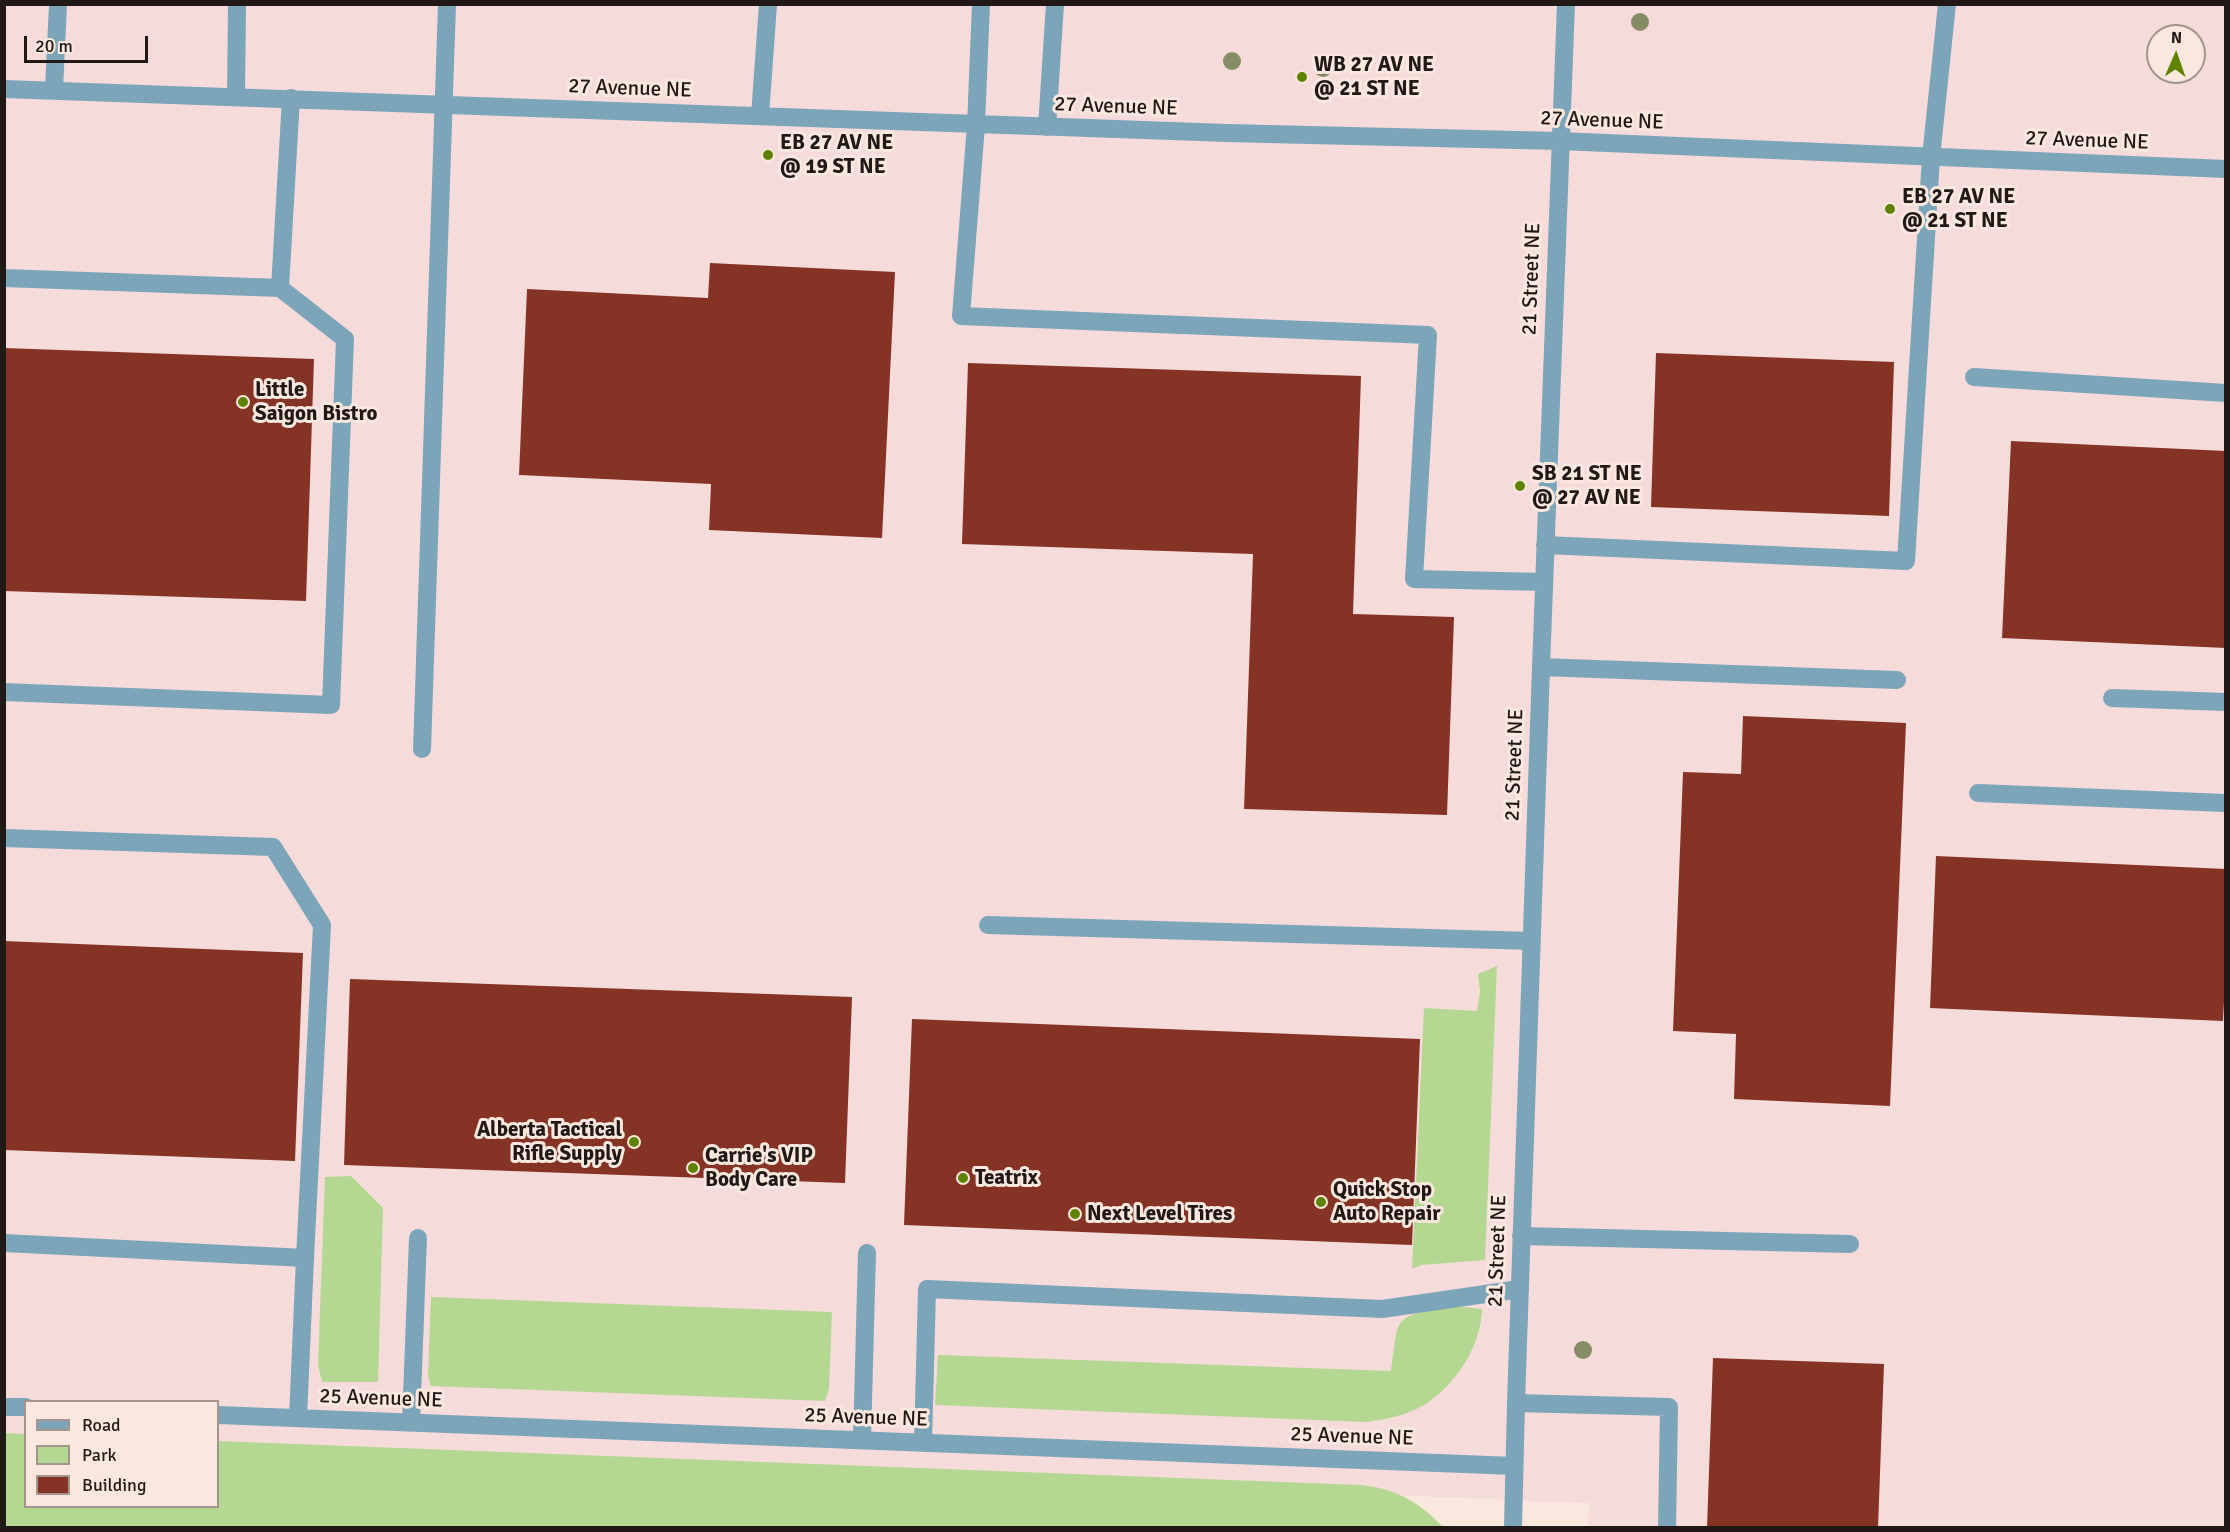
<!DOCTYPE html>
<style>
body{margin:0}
#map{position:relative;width:2230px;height:1532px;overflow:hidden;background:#fae8de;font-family:Signika,sans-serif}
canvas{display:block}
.frame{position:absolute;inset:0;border:6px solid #201916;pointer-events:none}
.legend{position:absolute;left:24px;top:1400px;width:195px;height:108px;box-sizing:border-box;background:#fae8de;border:2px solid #a3958e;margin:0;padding:8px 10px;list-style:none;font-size:18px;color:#201916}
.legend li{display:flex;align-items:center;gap:12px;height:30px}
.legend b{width:30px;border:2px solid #a3958e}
.north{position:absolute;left:2146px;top:24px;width:60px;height:60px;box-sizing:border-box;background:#fae8de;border:2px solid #a3958e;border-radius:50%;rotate:2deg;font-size:16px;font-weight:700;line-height:24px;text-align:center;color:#201916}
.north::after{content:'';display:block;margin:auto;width:21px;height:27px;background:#5e8300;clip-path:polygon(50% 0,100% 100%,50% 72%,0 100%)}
.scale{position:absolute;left:24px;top:36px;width:124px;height:27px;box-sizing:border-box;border:3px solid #201916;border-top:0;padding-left:8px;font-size:18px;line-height:21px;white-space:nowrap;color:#201916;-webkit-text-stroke:4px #fae8de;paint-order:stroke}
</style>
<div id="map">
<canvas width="2230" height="1532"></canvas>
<div class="frame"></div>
<ul class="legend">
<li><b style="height:8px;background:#7ca5b9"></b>Road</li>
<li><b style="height:16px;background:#b4d892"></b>Park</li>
<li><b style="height:16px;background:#853325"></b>Building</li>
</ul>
<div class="north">N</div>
<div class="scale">20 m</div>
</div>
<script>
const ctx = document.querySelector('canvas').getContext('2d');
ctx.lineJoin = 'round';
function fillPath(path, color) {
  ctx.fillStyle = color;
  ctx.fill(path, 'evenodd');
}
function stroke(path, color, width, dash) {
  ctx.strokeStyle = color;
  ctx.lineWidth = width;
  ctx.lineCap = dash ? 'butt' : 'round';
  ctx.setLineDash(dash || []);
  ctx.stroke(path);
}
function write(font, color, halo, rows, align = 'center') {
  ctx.font = font + ' Signika,sans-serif';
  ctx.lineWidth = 6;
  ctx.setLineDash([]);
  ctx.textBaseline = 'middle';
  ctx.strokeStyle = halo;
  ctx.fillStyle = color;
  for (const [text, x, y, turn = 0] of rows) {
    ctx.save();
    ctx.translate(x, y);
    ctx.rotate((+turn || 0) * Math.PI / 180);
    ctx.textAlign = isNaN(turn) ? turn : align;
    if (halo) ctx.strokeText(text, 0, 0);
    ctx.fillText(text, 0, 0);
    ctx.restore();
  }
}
fillPath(new Path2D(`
 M 5,5 L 2225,5 L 2225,1527 L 1588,1528 L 1589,1503 L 218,1447 L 218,1402 L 26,1402 L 25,1439 L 5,1439 ZM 2158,36 L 2194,36 L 2194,72 L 2158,72 Z`), '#f6dbdb');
fillPath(new Path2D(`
 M 1497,966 L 1485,1260 L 1421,1265 L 1412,1269 L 1424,1008 L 1477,1011 L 1480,992 L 1478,974 Z
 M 351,1176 L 383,1208 L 378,1382 L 322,1382 L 318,1365 L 325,1177 Z
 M 431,1297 L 832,1312 L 829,1389 L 825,1401 L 431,1386 L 428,1376 Z
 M 1444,1305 L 1482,1309 C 1481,1346 1456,1385 1424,1405 C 1407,1415 1387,1419 1367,1422 L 935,1405 L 938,1355 L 1391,1371 C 1399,1320 1389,1319 1444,1305 Z
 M 5,1433 L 25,1434 L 26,1506 L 218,1506 L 218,1441 L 1360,1485 C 1395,1488 1419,1502 1443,1527 L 5,1527 Z`), '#b4d892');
fillPath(new Path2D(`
 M 710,263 L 895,272 L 882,538 L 709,530 L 711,484 L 519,475 L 527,289 L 708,298 Z
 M 4,348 L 314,359 L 306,601 L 4,591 Z
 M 1656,353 L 1894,362 L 1889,516 L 1651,507 Z
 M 968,363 L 1361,376 L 1353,614 L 1454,617 L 1447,815 L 1244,809 L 1253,554 L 962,544 Z
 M 2011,441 L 2226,451 L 2226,648 L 2002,638 Z
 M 1743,716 L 1906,723 L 1890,1106 L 1734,1099 L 1736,1034 L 1673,1031 L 1683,772 L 1741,774 Z
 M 1936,856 L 2226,869 L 2226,962 L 2223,1021 L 1930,1008 Z
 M 4,941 L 303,953 L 295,1161 L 4,1150 Z
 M 350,979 L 852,997 L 845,1183 L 344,1165 Z
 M 912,1019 L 1420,1039 L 1412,1245 L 904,1225 Z
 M 1713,1358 L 1884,1364 L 1878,1528 L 1707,1528 Z`), '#853325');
stroke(new Path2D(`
 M 981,4 L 976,125 L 961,316 L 1428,335 L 1414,579 L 1544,582
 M 4,89 L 1227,133 L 1559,141 L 2226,169
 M 54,90 L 58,4
 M 236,97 L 237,4
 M 760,116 L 768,4
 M 1047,127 L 1055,4
 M 4,278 L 280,288 L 291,98
 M 1974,377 L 2226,393
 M 1545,545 L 1906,561 L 1931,157 L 1947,4
 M 1541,667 L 1897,680
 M 4,692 L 331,705 L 345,339 L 280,288
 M 2112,698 L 2226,702
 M 422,749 L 447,4
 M 1978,793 L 2226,803
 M 4,838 L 273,847 L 322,925 L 305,1258
 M 988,925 L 1532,941
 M 1521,1236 L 1850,1244
 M 4,1243 L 305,1258 L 298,1418
 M 1516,1403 L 1669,1407 L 1667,1528
 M 4,1407 L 26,1407
 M 218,1415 L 1514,1466
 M 411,1423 L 418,1238
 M 862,1440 L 867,1253
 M 923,1443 L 927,1289 L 1382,1309 L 1520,1289
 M 1513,1528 L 1516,1403 L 1541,667 L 1566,4`), '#7ca5b9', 18);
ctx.fillStyle = '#868c66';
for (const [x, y] of [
 [1640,22],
 [1232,61],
 [1323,68],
 [1583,1350]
]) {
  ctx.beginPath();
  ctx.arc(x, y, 9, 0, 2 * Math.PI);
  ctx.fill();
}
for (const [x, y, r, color] of [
 [1302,77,6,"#5e8300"],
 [768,155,6,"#5e8300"],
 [1890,209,6,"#5e8300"],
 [243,402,6,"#5e8300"],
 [1520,486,6,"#5e8300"],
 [634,1142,6,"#5e8300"],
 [693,1168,6,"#5e8300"],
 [963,1178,6,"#5e8300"],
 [1321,1202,6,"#5e8300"],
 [1075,1214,6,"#5e8300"]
]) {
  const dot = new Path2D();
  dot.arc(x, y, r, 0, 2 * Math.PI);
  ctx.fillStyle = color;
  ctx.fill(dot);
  stroke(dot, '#fae8de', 2);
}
write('bold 21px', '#201916', '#fae8de', [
 ["WB 27 AV NE",1314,65],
 ["@ 21 ST NE",1314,89],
 ["EB 27 AV NE",780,143],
 ["@ 19 ST NE",780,167],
 ["EB 27 AV NE",1902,197],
 ["@ 21 ST NE",1902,221],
 ["Little",255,390],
 ["Saigon Bistro",255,414],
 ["SB 21 ST NE",1532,474],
 ["@ 27 AV NE",1532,498],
 ["Alberta Tactical",622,1130,"right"],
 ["Rifle Supply",622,1154,"right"],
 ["Carrie's VIP",705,1156],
 ["Body Care",705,1180],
 ["Teatrix",975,1178],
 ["Quick Stop",1333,1190],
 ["Auto Repair",1333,1214],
 ["Next Level Tires",1087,1214]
], 'left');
write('21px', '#201916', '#fae8de', [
 ["27 Avenue NE",630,89,2],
 ["27 Avenue NE",1116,107,2],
 ["27 Avenue NE",1602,121,2],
 ["27 Avenue NE",2087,141,2],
 ["21 Street NE",1532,279,-88],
 ["21 Street NE",1515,765,-88],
 ["21 Street NE",1498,1251,-88],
 ["25 Avenue NE",381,1399,2],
 ["25 Avenue NE",866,1418,2],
 ["25 Avenue NE",1352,1437,2]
]);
</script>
